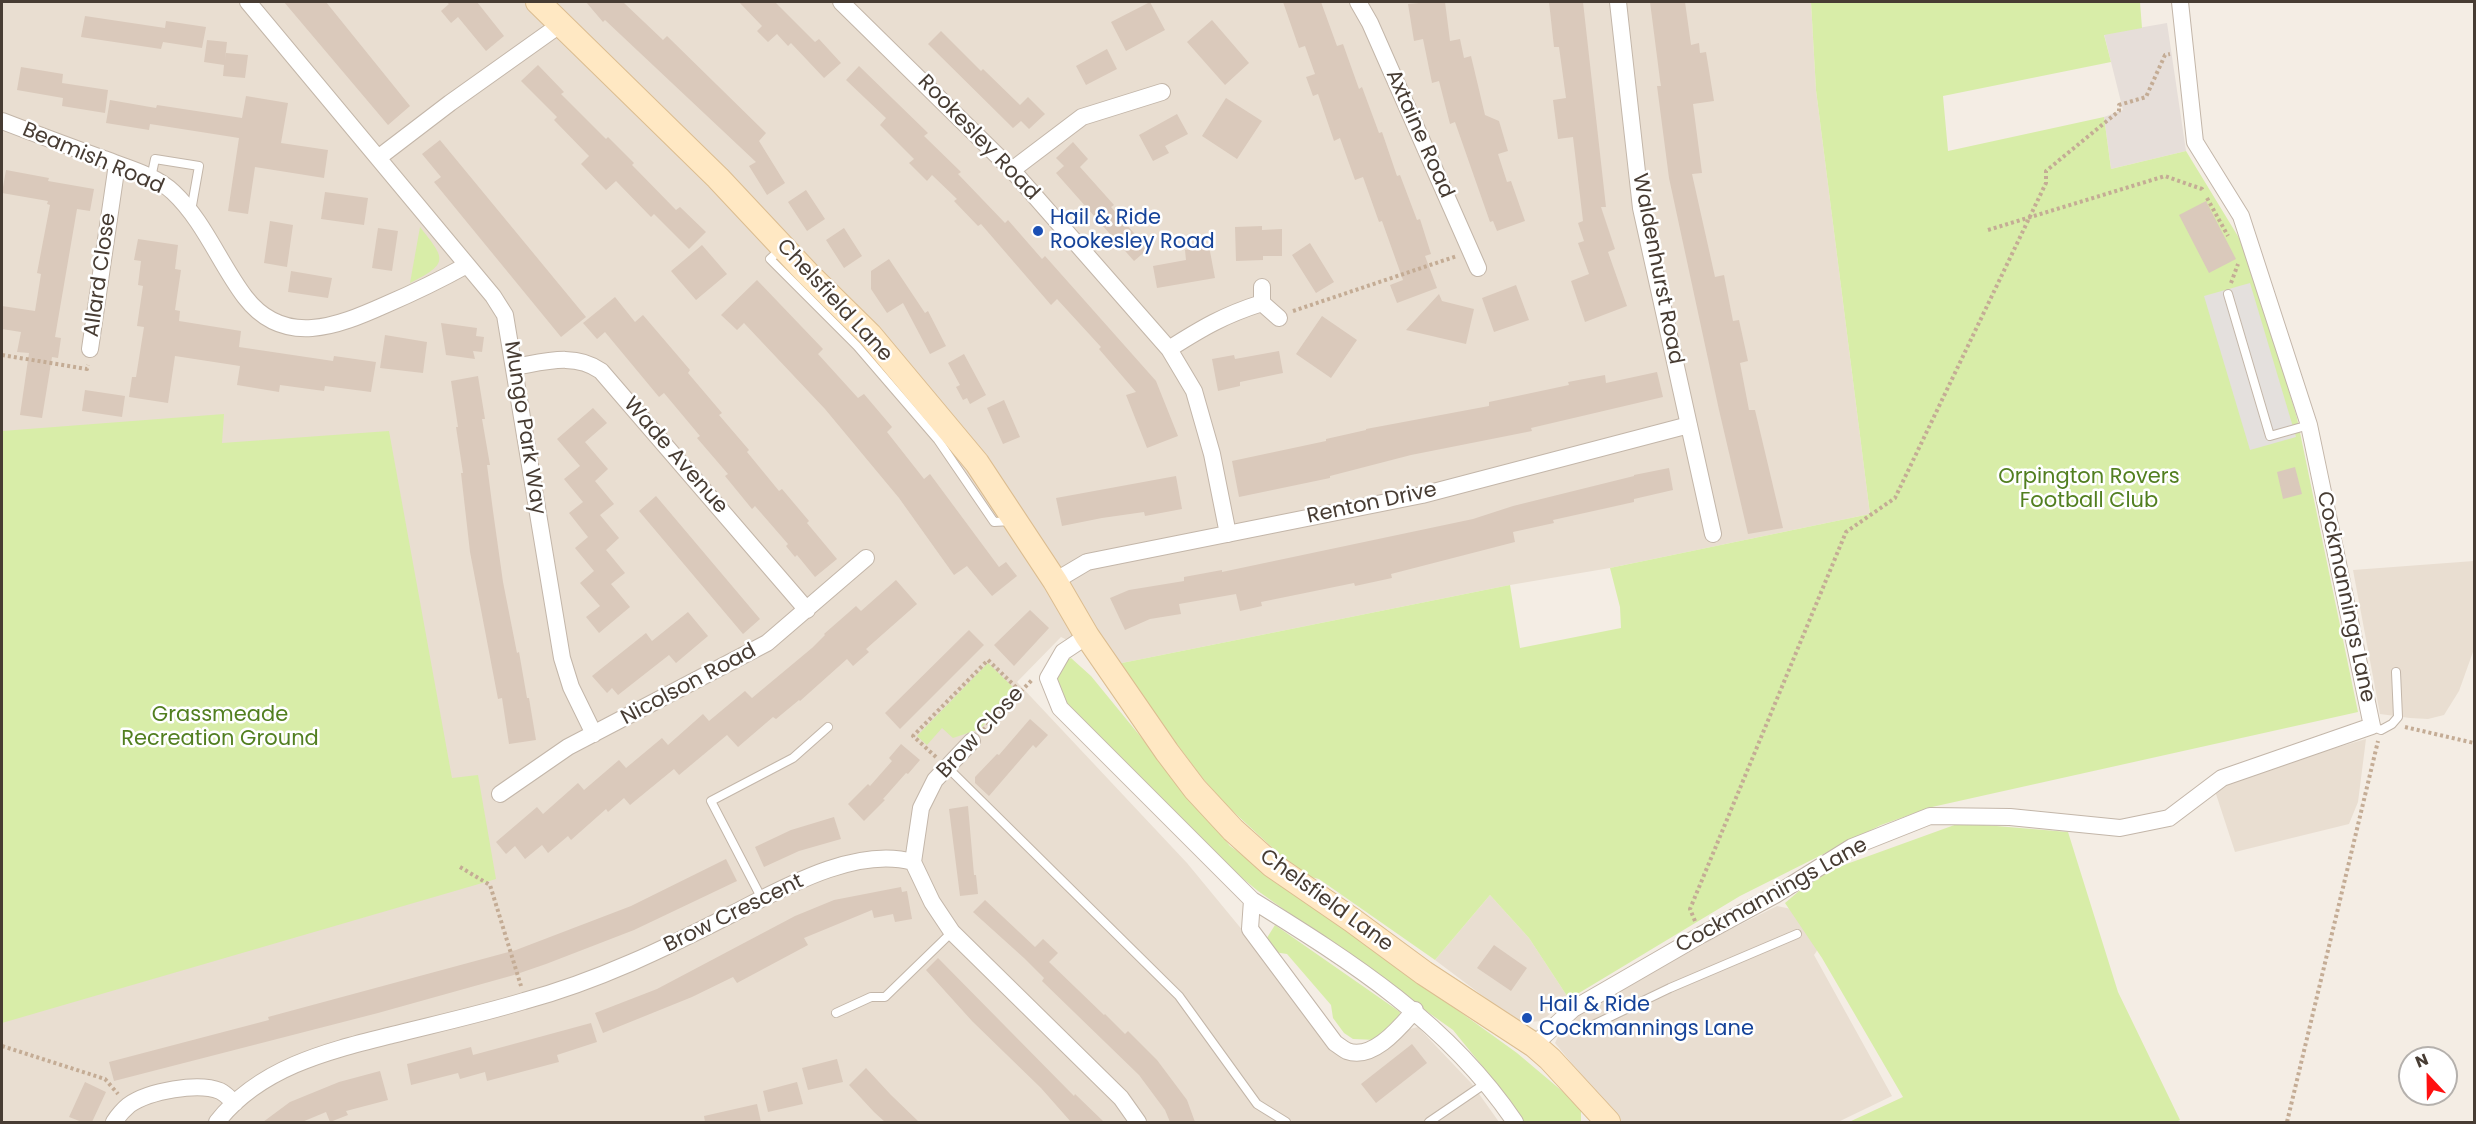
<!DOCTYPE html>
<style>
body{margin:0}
#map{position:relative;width:2476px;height:1124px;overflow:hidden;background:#f4ede4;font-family:Poppins,sans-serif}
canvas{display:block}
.frame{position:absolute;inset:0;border:3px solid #473c33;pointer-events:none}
.north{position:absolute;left:2398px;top:1046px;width:60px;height:60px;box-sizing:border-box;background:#fff;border:2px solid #b5b1ad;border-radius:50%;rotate:338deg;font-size:16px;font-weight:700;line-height:24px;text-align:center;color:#473c33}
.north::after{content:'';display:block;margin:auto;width:21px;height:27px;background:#ff1010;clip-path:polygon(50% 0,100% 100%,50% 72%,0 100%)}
</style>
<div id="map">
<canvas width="2476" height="1124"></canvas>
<div class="frame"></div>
<div class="north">N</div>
</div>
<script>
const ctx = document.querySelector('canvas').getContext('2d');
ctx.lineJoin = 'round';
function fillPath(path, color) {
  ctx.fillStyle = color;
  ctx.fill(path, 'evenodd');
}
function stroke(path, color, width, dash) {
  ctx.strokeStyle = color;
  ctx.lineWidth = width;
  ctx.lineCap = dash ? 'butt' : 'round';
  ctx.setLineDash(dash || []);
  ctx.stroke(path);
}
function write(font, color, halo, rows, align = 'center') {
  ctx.font = font + ' Poppins,sans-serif';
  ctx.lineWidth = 5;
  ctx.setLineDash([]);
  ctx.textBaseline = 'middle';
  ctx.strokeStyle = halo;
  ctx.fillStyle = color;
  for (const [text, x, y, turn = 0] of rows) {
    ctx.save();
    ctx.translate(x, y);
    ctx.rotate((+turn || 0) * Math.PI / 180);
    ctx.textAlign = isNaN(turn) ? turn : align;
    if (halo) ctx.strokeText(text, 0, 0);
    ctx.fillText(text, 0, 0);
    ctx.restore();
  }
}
fillPath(new Path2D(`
 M 2,2 L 1811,2 L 1816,90 L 1870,514 L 1610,568 L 1510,585 L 1117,664 L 1061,637 L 1017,682 L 1187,863 L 1347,1057 L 1370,1059 L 1410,1029 L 1418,1027 L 1472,1084 L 1499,1122 L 2,1122 Z
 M 2474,561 L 2474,649 L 2459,691 L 2444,715 L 2428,719 L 2410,718 L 2380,714 L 2353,570 Z
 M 2366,739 L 2358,802 L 2349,824 L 2235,852 L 2215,791 L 2235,777 Z
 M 1490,895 L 1529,938 L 1569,999 L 1541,1021 L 1519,1023 L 1435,960 Z
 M 1777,906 L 1815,914 L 1823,942 L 1814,955 L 1892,1096 L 1838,1122 L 1620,1122 L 1555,1043 L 1564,1024 L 1662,964 Z`), '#e9ded1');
fillPath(new Path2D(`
 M 2167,23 L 2186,151 L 2111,169 L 2104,117 L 2123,110 L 2104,34 Z`), '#e6ded9');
fillPath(new Path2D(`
 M 1811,2 L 2140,2 L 2142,28 L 2104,35 L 2111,62 L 1943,96 L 1948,151 L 2104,117 L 2111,169 L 2186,151 L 2250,256 L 2297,418 L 2358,712 L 1932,807 L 1881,825 L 1740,896 L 1569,999 L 1529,938 L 1490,895 L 1435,960 L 1319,879 L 1302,875 L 1224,803 L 1200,775 L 1117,664 L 1510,585 L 1520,648 L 1621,628 L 1620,607 L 1610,568 L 1870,514 L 1816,90 Z
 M 420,227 C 445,259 450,263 410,283 Z
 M 224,414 L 222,443 L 389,431 L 452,778 L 478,775 L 496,879 L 2,1023 L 2,431 Z
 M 1071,658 L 1091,676 L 1230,846 L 1517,1053 L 1581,1107 L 1581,1122 L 1524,1122 L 1509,1099 L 1453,1030 L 1258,891 L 1213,854 L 1062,702 L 1056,677 L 1064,662 Z
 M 988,663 L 1017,691 L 980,729 L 953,738 L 942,728 L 927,745 L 917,736 Z
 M 1960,823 L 2068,832 L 2118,992 L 2180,1120 L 2176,1122 L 1849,1122 L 1903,1097 L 1822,958 L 1785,903 L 1819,874 Z
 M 1275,925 L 1400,1012 L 1399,1023 L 1376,1040 L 1353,1039 L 1344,1033 L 1333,1018 L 1331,1005 L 1287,954 L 1274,952 L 1265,941 Z`), '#d8eda8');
fillPath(new Path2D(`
 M 2250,283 L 2296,437 L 2250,450 L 2204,296 Z`), '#e4e0dd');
fillPath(new Path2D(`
 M 284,2 L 326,2 L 410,106 L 388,125 Z
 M 446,2 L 477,2 L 504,36 L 486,51 L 458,17 L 451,23 L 441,11 L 449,4 Z
 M 586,2 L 623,2 L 663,40 L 667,36 L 766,133 L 759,141 L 785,183 L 767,195 L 749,166 L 756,162 L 605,20 L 603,22 Z
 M 739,2 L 775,2 L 815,42 L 819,39 L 841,63 L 824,78 L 791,43 L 788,46 L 777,34 L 768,42 L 757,31 L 762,26 Z
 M 1150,2 L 1165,30 L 1126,51 L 1111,22 Z
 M 1283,2 L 1321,2 L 1337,46 L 1343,44 L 1359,89 L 1362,87 L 1379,133 L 1382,132 L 1397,176 L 1400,175 L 1417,220 L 1420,219 L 1431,254 L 1425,256 L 1437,288 L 1397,303 L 1390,285 L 1403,280 L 1382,221 L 1379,222 L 1363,177 L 1355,180 L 1340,138 L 1334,141 L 1318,94 L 1313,96 L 1306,77 L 1315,74 L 1305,46 L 1299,48 Z
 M 1430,2 L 1445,2 L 1450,41 L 1460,39 L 1464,58 L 1471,56 L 1485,115 L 1499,121 L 1508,151 L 1498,154 L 1507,182 L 1511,181 L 1525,221 L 1497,231 L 1493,221 L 1490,222 L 1455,122 L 1450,124 L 1439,81 L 1432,83 L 1423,39 L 1414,41 L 1408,4 Z
 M 1549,2 L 1583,2 L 1606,207 L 1601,207 L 1615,249 L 1608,252 L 1627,306 L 1585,322 L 1571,281 L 1589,274 L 1578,243 L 1584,241 L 1578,223 L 1583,221 L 1573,137 L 1558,139 L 1553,100 L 1566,98 L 1559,47 L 1554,47 Z
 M 1650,2 L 1685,2 L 1691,45 L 1699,43 L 1700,53 L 1706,52 L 1714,101 L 1693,104 L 1702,173 L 1692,174 L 1715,277 L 1724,275 L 1733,321 L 1739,320 L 1748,361 L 1740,363 L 1749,410 L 1755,410 L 1783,528 L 1748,534 L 1719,410 L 1669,178 L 1657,86 L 1661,86 L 1660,80 Z
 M 85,16 L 165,28 L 166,21 L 206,27 L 202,48 L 163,42 L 161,49 L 81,37 Z
 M 1212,20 L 1249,63 L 1225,85 L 1187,42 Z
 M 941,31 L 981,71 L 983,69 L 1020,105 L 1028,97 L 1045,114 L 1029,129 L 1021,121 L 1013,128 L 928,44 Z
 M 207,40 L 227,42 L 225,60 L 226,53 L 248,55 L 245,78 L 223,76 L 224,65 L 204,62 Z
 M 1107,49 L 1117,69 L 1086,85 L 1076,66 Z
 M 538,65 L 564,92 L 561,94 L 606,139 L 608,137 L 634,163 L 632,165 L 676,210 L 680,207 L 706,232 L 689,249 L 654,214 L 651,217 L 616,181 L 606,190 L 581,164 L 589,156 L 554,120 L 557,117 L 521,81 Z
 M 859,66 L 928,133 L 924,136 L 961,172 L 958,174 L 1005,223 L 1008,220 L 1042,259 L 1045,256 L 1156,381 L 1178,436 L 1147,448 L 1126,395 L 1136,392 L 1099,349 L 1101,347 L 1057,299 L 1051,305 L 981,224 L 978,226 L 954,201 L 957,199 L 932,175 L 927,181 L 909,163 L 914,159 L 880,125 L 886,118 L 846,80 Z
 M 21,67 L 63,74 L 62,83 L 108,90 L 105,113 L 62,106 L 63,98 L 17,90 Z
 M 246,96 L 288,103 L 281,143 L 328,150 L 324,178 L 255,167 L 248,214 L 228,211 L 239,138 L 150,124 L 149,130 L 106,123 L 110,100 L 156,108 L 157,105 L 242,118 Z
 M 1226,98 L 1262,121 L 1237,159 L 1202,136 Z
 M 1177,114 L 1188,134 L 1165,146 L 1169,153 L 1153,161 L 1139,135 Z
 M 440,140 L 586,317 L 561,337 L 434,182 L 441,177 L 422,154 Z
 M 1073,142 L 1088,159 L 1080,167 L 1114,205 L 1111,207 L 1148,249 L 1134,261 L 1056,173 L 1064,166 L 1056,158 Z
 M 6,170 L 49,178 L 48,181 L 94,189 L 90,211 L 77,209 L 55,337 L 61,338 L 58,358 L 52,357 L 42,418 L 20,415 L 29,353 L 17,352 L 21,332 L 2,329 L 2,306 L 35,311 L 41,274 L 37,273 L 50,205 L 47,204 L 48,201 L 2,193 Z
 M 806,190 L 825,219 L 807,231 L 788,202 Z
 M 325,192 L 368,198 L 364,225 L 321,219 Z
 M 2206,201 L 2236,259 L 2209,273 L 2179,215 Z
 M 270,221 L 293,225 L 287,267 L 264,263 Z
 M 1262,226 L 1262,230 L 1282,229 L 1282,256 L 1263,256 L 1263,260 L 1236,261 L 1235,227 Z
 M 378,228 L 398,231 L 392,271 L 372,268 Z
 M 844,228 L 862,256 L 844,268 L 826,240 Z
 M 138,239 L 178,245 L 175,269 L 181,270 L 175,310 L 180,311 L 179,321 L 241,331 L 239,347 L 333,361 L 334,356 L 376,362 L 371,392 L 325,386 L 324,391 L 280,385 L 279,392 L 237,385 L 240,366 L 175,356 L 168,403 L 129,397 L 132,377 L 136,377 L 144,327 L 137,326 L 143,286 L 138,285 L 141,261 L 134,260 Z
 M 1310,243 L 1334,282 L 1316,293 L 1292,255 Z
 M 702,245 L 727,274 L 696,300 L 671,271 Z
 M 1209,246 L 1215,278 L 1157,288 L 1153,266 L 1186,260 L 1185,250 Z
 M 889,259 L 925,313 L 928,311 L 946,346 L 930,354 L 903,303 L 887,313 L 871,289 L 871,271 Z
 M 291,271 L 332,278 L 328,298 L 288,292 Z
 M 757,280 L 823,349 L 818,354 L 858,398 L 864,394 L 892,427 L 887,432 L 924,479 L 930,474 L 999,567 L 1006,562 L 1017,576 L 992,596 L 967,566 L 954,575 L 899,498 L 825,409 L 744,323 L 737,330 L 721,315 Z
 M 1516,285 L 1529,320 L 1494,332 L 1482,298 Z
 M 1439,294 L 1442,301 L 1474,309 L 1466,344 L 1406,330 Z
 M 615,297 L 635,322 L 643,315 L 690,370 L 688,373 L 722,413 L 719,415 L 749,450 L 747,452 L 779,491 L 782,489 L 809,521 L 807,523 L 837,559 L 815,577 L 797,555 L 795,557 L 786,546 L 788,544 L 755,506 L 752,509 L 725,476 L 728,474 L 697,438 L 700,436 L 664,393 L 659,397 L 605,332 L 597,339 L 583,323 Z
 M 1322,316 L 1357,340 L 1331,378 L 1296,354 Z
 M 441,323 L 477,328 L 476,336 L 484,337 L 482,352 L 473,351 L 475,359 L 446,355 Z
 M 385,335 L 427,342 L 423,373 L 380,368 Z
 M 1279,351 L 1283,373 L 1240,382 L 1240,386 L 1218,391 L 1212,359 L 1234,355 L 1235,359 Z
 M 964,354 L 986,395 L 970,404 L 967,398 L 963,400 L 956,387 L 960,385 L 948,363 Z
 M 1657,372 L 1663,397 L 1531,428 L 1532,431 L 1411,455 L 1330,476 L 1330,478 L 1239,497 L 1232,461 L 1326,441 L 1326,439 L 1366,430 L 1366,429 L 1489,406 L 1489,402 L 1569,385 L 1568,382 L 1605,375 L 1606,383 Z
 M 478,376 L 485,419 L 482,419 L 490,465 L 487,465 L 493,511 L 503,582 L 517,653 L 519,652 L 527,698 L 529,698 L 536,740 L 509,744 L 502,698 L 498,699 L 470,552 L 461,473 L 463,473 L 456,427 L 458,427 L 451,381 Z
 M 85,390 L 125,396 L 122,417 L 82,411 Z
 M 1004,400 L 1020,437 L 1003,444 L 987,408 Z
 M 593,408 L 607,423 L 585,442 L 608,469 L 595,481 L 614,504 L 600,515 L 619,538 L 606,550 L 625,573 L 611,584 L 630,607 L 599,633 L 586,617 L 600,606 L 580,583 L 594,571 L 575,548 L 588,537 L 569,513 L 583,502 L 564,479 L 580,466 L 557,439 Z
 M 2295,467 L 2302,494 L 2283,499 L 2277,472 Z
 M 1669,468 L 1673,490 L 1634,499 L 1634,502 L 1553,520 L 1554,523 L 1513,532 L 1515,542 L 1391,574 L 1392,578 L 1355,586 L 1354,583 L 1261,602 L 1262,606 L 1240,611 L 1236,594 L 1179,604 L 1181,614 L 1150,619 L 1125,630 L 1110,598 L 1129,590 L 1184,581 L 1184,577 L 1222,570 L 1222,572 L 1473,519 L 1513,506 L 1634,476 L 1634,475 Z
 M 1176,476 L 1182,509 L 1145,516 L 1144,512 L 1102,518 L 1062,526 L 1056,498 Z
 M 656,496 L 760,619 L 743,634 L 639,511 Z
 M 896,580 L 917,604 L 866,649 L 869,652 L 853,666 L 847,659 L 800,701 L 799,700 L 776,719 L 773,717 L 738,747 L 727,735 L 679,775 L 674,769 L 630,805 L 624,798 L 608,812 L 606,809 L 571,840 L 568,836 L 548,853 L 542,845 L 525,859 L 515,846 L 506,854 L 496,842 L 537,807 L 543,814 L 578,783 L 584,790 L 619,760 L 626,768 L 662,738 L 668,745 L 703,714 L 709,721 L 745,691 L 752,698 L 812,648 L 825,635 L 824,634 L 856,606 L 861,611 Z
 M 1030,610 L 1049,628 L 1014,666 L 994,645 Z
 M 688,612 L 708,636 L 676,663 L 669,655 L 618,695 L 612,688 L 607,693 L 592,676 L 646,633 L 652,641 Z
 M 969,630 L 984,645 L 900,729 L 885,713 Z
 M 1030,719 L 1048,735 L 1036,748 L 1033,745 L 989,796 L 975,783 L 975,777 L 997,754 L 999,755 Z
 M 901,744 L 920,760 L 908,774 L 906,773 L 883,799 L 885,800 L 864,821 L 848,804 L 868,784 L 870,786 L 892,761 L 889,758 Z
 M 968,806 L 974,875 L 976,875 L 978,894 L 960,896 L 949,809 Z
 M 834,817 L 841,839 L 799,851 L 764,867 L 755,847 L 791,830 Z
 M 726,859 L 737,881 L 634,930 L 546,964 L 514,975 L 378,1013 L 114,1081 L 109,1062 L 269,1020 L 268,1017 L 516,950 L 631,906 Z
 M 901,887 L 902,892 L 907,891 L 912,919 L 895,922 L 893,914 L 874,918 L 872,910 L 804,938 L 808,945 L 737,983 L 733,977 L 692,997 L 603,1033 L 595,1013 L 657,989 L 795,916 L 834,900 Z
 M 985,900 L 1035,947 L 1043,939 L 1058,953 L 1049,962 L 1104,1015 L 1105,1014 L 1125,1034 L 1128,1031 L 1157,1060 L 1187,1100 L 1195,1122 L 1170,1122 L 1165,1110 L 1139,1075 L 1042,981 L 1044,978 L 1024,958 L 973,912 Z
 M 1494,945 L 1527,968 L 1511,991 L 1477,968 Z
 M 938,958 L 1074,1096 L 1075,1094 L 1104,1122 L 1071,1122 L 1041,1088 L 972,1021 L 926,970 Z
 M 591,1023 L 597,1042 L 557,1055 L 559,1062 L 487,1081 L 485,1072 L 460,1079 L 458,1073 L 411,1085 L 407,1064 L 471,1047 L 473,1055 Z
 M 1412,1044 L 1427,1063 L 1376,1103 L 1361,1084 Z
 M 837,1059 L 843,1082 L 808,1090 L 802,1068 Z
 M 866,1068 L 891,1095 L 919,1122 L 885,1122 L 874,1112 L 849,1085 Z
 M 380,1071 L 388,1100 L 346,1111 L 348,1115 L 330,1122 L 326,1112 L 302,1122 L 263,1122 L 290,1102 L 339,1082 Z
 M 85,1082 L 106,1092 L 92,1122 L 82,1122 L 69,1117 Z
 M 797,1082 L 803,1104 L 768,1112 L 763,1091 Z
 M 757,1104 L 761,1122 L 705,1122 L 704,1116 Z`), '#dac9bb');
const lane = new Path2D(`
 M 151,178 L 155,159 L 199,166 L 191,211
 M 781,249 L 770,259 L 857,346 L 938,440 L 994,522 L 1011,521
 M 2228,294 L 2270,436 L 2309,425
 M 2372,726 L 2381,730 L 2392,724 L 2398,717 L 2396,672
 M 947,767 L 1179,996 L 1257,1104 L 1286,1122
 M 762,899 L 711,801 L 793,758 L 828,727
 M 836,1013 L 871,997 L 885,997 L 952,932
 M 1554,1030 L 1591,1026 L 1670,988 L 1797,934
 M 1429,1122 L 1486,1083`);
const street = new Path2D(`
 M 248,2 L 493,296 L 505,315 L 562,658 L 571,687 L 594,734
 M 841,2 L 1012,170 L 1169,349 L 1194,391 L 1212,454 L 1228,534
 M 1358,2 L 1370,23 L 1478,268
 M 1618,2 L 1641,208 L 1713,534
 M 2,121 C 36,134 70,147 104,159 C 127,168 155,175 173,192 C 204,221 220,264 245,297 C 284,348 338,326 385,305 C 413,293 440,280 467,265
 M 378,158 L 450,103 L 561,24
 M 1012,170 L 1082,117 L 1162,92
 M 1262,303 L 1262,287
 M 90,349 L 117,164
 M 1169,349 C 1202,328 1224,315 1262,303 L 1279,318
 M 514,367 C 544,362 575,352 601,371 L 807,610
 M 1055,581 L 1087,562 L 1422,495 L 1689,425
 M 1087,636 L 1063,652 L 1048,678 L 1060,708 L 1252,900 L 1250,929 L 1335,1043 C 1338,1045 1343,1049 1347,1051 C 1373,1061 1400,1027 1415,1010
 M 500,794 L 568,747 L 767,643 L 866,558
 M 913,862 L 921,808 L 935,780 L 972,741
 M 1252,900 C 1352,962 1448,1023 1515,1122
 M 1534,1045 L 1573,1009 L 1701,935 L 1775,895 L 1852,847 L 1930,816 L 2010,817 L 2120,828 L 2169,818 L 2222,778 L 2372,726 L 2309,425 L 2241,216 L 2195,142 L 2180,2
 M 114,1122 C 118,1116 123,1110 129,1105 C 149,1091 198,1082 220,1091 C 226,1094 230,1099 235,1103
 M 217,1122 C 260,1067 328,1051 392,1035 C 436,1024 481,1014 524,1001 C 598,981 666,948 734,913 C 783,888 856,846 913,862 L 932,902 L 952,932 L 1121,1098 L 1138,1122`);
const secondary = new Path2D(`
 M 538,2 L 718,178 L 808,274 L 870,335 L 977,463 L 1055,581 L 1087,636 L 1167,752 L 1195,789 L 1233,830 L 1272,865 L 1352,920 L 1424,973 L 1534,1045 L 1550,1059 L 1608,1122`);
stroke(lane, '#c3b6a9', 10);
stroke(street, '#c3b6a9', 18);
stroke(secondary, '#dcbd90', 26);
stroke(new Path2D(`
 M 2207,198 L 2228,236
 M 1988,230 L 2165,176 L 2202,189 L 2203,191
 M 2231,283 L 2238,264
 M 1293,311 L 1457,256
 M 2,355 L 87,369 L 88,365
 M 2405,727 L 2474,743
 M 983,730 L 1032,680
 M 936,757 L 913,736 L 988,660 L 1020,691
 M 460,867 L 490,885 L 521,986
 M 1695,921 L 1690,909 L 1846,532 L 1895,498 L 2046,183 L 2046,171 L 2119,111 L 2119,105 L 2146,97 L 2165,55 L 2170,54
 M 2,1046 L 105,1079 L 118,1094
 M 2287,1122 L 2378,741`), '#c4ac95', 4, [3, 3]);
stroke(lane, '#fff', 8);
stroke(street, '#fff', 16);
stroke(secondary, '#ffe8c3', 24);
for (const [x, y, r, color] of [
 [1038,231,6,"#1a4fb4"],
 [1527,1018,6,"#1a4fb4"]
]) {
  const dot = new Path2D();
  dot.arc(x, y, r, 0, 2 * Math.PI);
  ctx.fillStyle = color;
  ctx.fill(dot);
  stroke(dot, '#fff', 2);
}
write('21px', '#473c33', '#fff', [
 ["Axtaine Road",1419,134,66],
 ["Rookesley Road",978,138,46],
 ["Beamish Road",93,159,23],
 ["Waldenhurst Road",1657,269,79],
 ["Allard Close",101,275,-82],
 ["Chelsfield Lane",834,301,47],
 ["Mungo Park Way",524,428,81],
 ["Wade Avenue",675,456,49],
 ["Renton Drive",1372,504,-12],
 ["Cockmannings Lane",2345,597,78],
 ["Nicolson Road",689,685,-28],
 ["Brow Close",981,733,-47],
 ["Cockmannings Lane",1772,896,-29],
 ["Chelsfield Lane",1326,901,36],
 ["Brow Crescent",734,914,-26]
]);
write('21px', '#164399', '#fff', [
 ["Hail & Ride",1050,219],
 ["Rookesley Road",1050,243],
 ["Hail & Ride",1539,1006],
 ["Cockmannings Lane",1539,1030]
], 'left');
write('21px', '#527f20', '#fff', [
 ["Orpington Rovers",2089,478],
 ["Football Club",2089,502],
 ["Grassmeade",220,716],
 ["Recreation Ground",220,740]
]);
</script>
